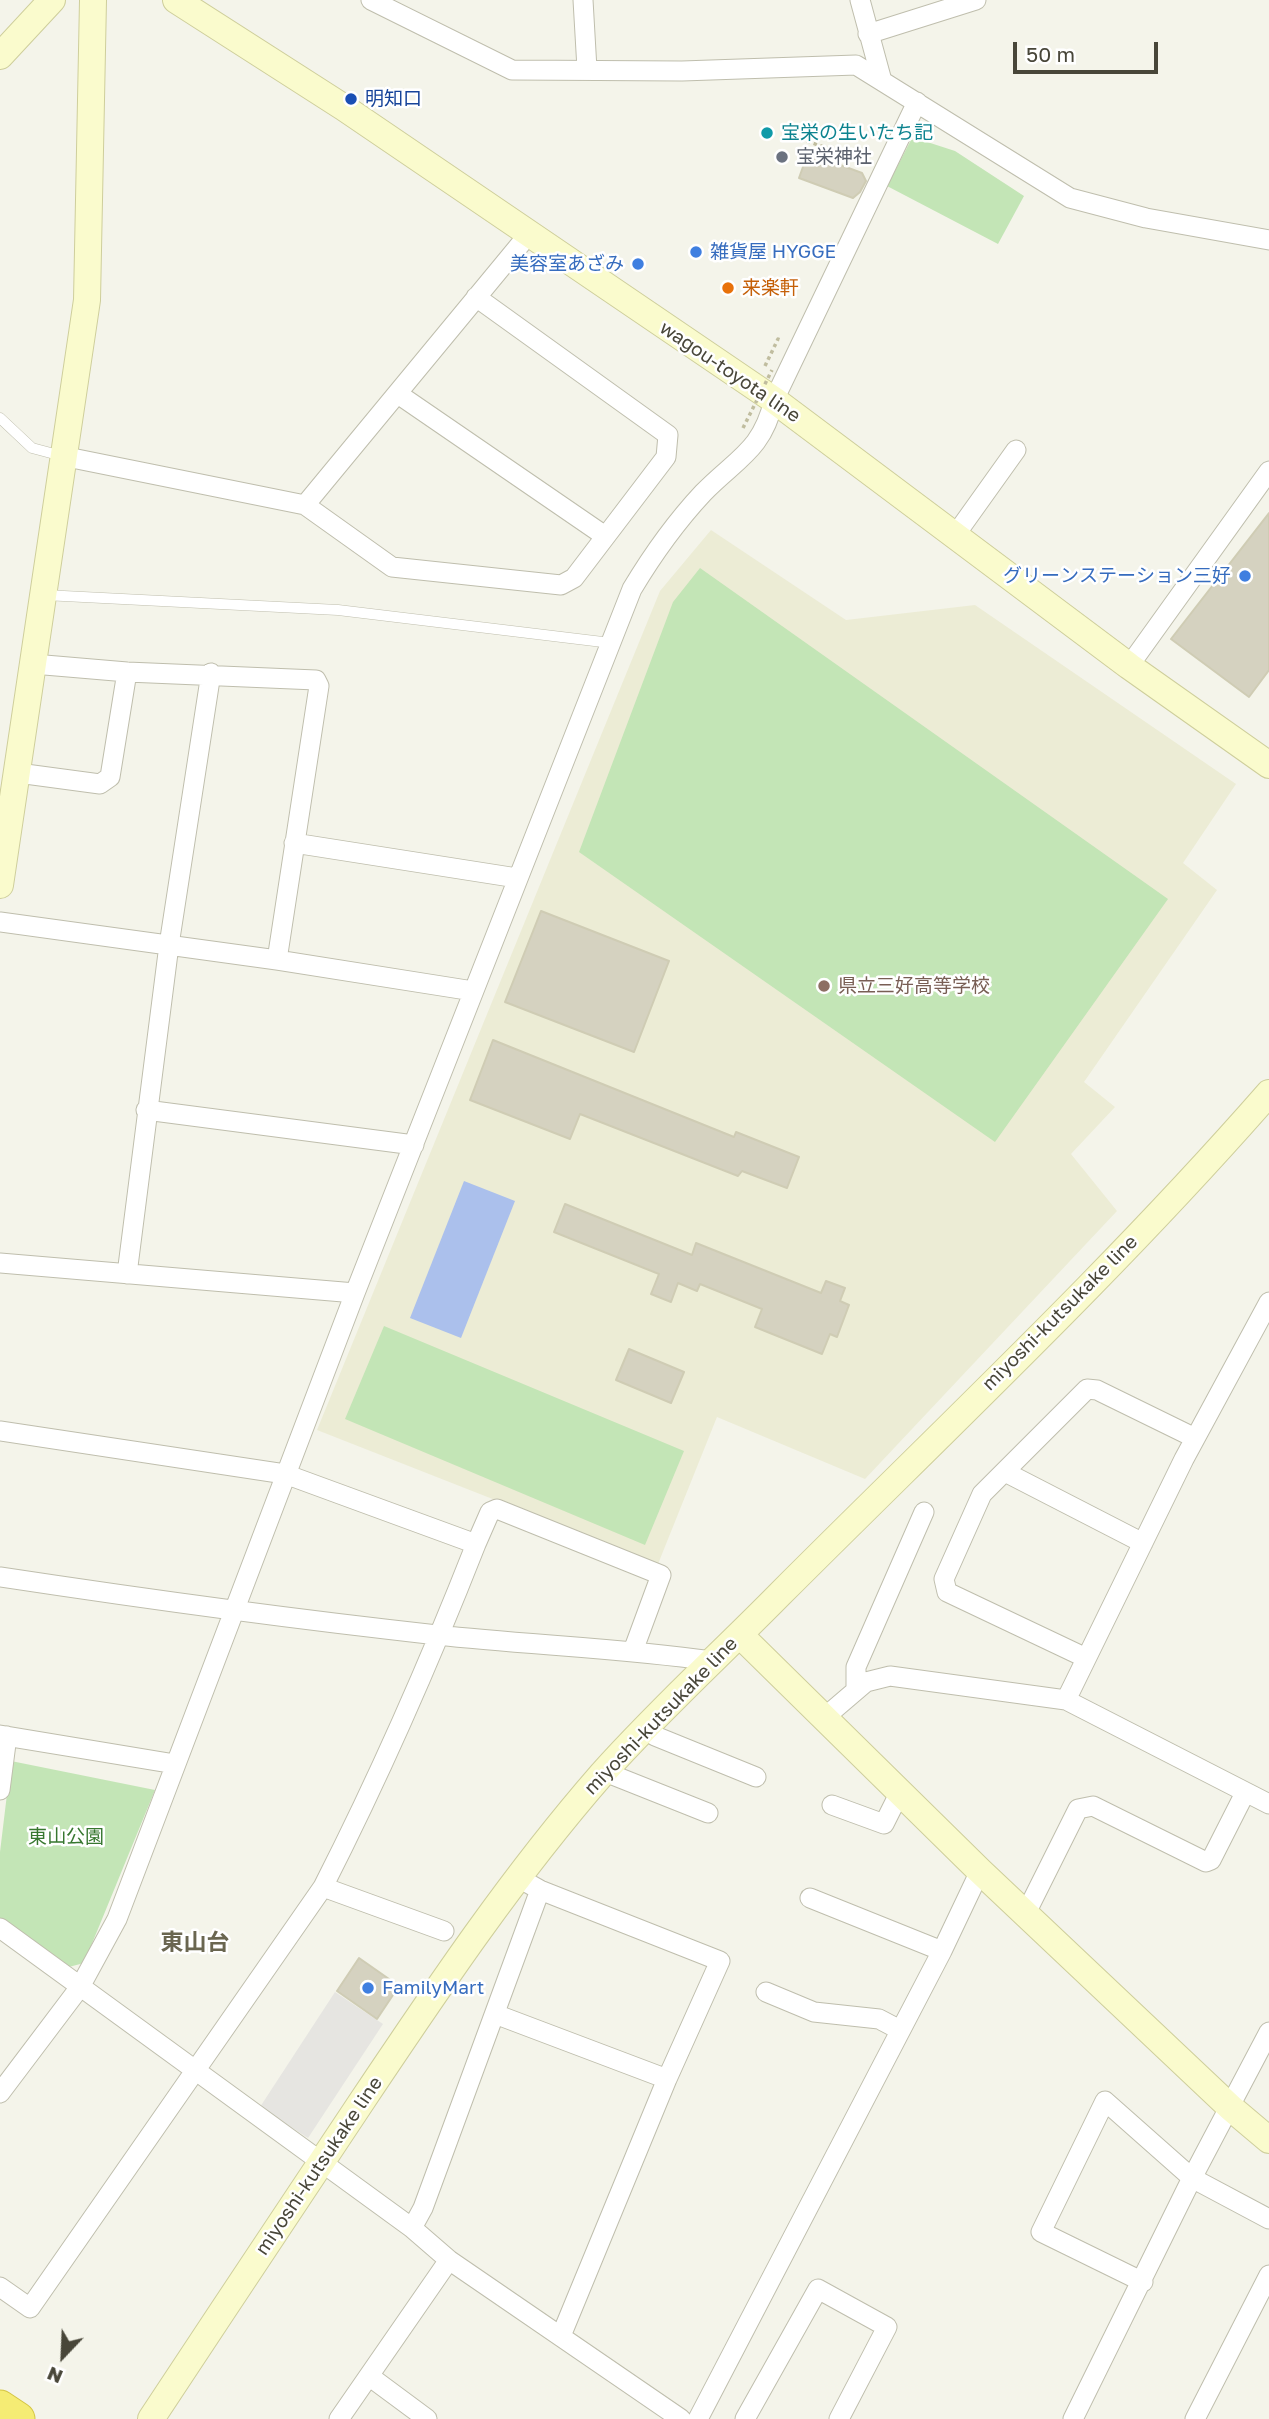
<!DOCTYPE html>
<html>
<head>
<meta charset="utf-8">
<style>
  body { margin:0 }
  #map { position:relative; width:1269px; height:2419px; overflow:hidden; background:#f4f4ea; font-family:"Golos Text",sans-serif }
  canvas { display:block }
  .north { position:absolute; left:28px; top:2321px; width:70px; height:70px; -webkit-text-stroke:5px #fff; paint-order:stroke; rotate:203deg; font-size:19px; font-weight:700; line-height:28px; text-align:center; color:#484639 }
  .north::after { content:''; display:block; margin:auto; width:24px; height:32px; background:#484639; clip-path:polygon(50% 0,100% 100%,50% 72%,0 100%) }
  .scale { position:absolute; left:1013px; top:42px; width:145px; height:32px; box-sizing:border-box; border:4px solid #484639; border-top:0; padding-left:9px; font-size:21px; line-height:24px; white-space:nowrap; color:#484639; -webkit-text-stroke:5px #fff; paint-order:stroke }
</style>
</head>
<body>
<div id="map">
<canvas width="1269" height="2419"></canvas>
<div class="north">N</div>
<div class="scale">50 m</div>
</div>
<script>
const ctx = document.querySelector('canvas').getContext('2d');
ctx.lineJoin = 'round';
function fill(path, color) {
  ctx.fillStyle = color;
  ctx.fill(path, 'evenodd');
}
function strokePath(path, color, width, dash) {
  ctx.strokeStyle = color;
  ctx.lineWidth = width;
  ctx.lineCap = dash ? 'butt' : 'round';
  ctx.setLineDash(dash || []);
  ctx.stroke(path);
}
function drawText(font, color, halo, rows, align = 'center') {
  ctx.font = font + ' "Golos Text","Noto Sans JP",sans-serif';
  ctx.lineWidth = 5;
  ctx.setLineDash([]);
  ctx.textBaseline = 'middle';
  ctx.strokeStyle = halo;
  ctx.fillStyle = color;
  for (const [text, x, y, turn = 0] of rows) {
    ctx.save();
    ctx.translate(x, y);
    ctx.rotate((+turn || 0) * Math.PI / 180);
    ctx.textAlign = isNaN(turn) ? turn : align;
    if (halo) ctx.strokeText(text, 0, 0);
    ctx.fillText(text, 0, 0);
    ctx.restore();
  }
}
fill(new Path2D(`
  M711,530l135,90 129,-15 261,179 -53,79 34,27 -133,192 31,25 -44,47 46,57 -252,268 -148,-62 -59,147 -341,-134 343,-839z`), '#ececd5');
fill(new Path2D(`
  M918,139l37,12 69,45 -26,48 -111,-58 24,-46z
  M700,568l468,331 -173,243 -416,-290 94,-250z
  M384,1326l300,125 -39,94 -300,-126z
  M11,1761l144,29 -71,173 -19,5 -65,-46v-70z`), '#c3e5b6');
fill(new Path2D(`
  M335,1992l48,32 -75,114 -48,-31z`), '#e6e5e1');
fill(new Path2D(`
  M464,1181l51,20 -54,137 -51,-20z`), '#abc0ec');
const building = new Path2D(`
  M808,153l54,20 4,8 -6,11 -7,6 -54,-20z
  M1269,513v157l-20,27 -78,-58z
  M541,911l128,50 -35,91 -129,-50z
  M493,1040l241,97 2,-5 63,25 -12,31 -45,-17 -4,5 -158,-62 -10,25 -100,-39z
  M565,1204l127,51 4,-12 125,50 5,-12 19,7 -5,13 9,4 -12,32 -7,-3 -8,20 -67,-27 7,-18 -62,-25 -3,7 -19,-8 -7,19 -20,-8 8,-20 -105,-42z
  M629,1349l55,23 -13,31 -55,-23z
  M359,1958l40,28 -22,33 -40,-28z`);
fill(building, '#d5d2c0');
strokePath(building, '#cfccb4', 2);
const lane = new Path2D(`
  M0,418l32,30 30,8
  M44,595l294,15 273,33`);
const street = new Path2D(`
  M371,0l141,70 170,1 174,-6 214,133 76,20 123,22
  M583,0l4,69
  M860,0l22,81
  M868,34l108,-34
  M398,394l207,142
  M62,456l243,49 223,-270
  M305,505l87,62 169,18 13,-7 92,-121 2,-22 -192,-138
  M956,534l60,-84
  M33,664l94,8 189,8 3,6 -42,274
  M1129,666l140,-195
  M18,773l82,11 10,-7 17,-105
  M294,843l223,35
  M0,922l277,38 196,31
  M146,1110l268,35
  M0,1263l355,30
  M127,1274l42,-329 42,-272
  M0,1431l285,43 191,70c-46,117 -96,231 -153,343l-293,421 -30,-21
  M1005,1472l138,71
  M476,1544l14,-32 7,-3 164,66 -28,76
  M0,1577c145,22 291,42 437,58 91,10 184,13 275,26
  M1084,1657l-137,-65 -3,-13 38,-85 105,-105 10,1 98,48
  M856,1689v-22l68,-155
  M1066,1700l118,-241 85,-157
  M825,1717l41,-35 24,-6 176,24 203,104
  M648,1727l7,9 101,41
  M0,1735l175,29
  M606,1770l9,6 93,37
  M0,1790l7,-54
  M832,1805l52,19 16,-32
  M517,1877l23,13 180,71 -53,118 -106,257
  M323,1887l121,44
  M810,1898l132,53
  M1026,1913l52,-104 15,-3 113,56 5,-2 34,-67
  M0,1928l412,300 37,32 232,159
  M766,1992l48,20 65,7 21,11
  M495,2014l172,65
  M0,2093l80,-106 37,-68 238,-626 277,-704c21,-35 43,-66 71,-96 34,-35 59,-42 71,-93l143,-298
  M412,2228l11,-20 117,-318
  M1143,2282l-102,-50 64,-131 87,77 77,41
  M369,2376l58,43
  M339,2419l110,-159
  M698,2419l244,-468 38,-80
  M745,2419l73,-130 69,38 -48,92
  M1073,2419l119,-241 77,-146
  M1195,2419l74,-144`);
const secondary = new Path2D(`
  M176,0l167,107 431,293 355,266 140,99
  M0,56l52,-56
  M0,885l87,-585 6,-300
  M740,1635l240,236 251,237 38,32
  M151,2419c71,-107 141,-214 213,-321 75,-112 149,-222 238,-324 56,-63 119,-120 178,-180 165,-165 336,-326 489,-501`);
const highway = new Path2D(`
  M0,2407l18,12`);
strokePath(lane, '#bfbead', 11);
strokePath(street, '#bfbead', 21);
strokePath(secondary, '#cece9b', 28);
strokePath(highway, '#d4c544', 35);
strokePath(new Path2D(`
  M807,141l59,21
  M765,366l13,-27 4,2`), '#c0bd9f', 3.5, [3.5, 3.5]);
strokePath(lane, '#fff', 10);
strokePath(street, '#fff', 19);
strokePath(secondary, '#fafbcd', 26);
strokePath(highway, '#f5ec74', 33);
strokePath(new Path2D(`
  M743,428l29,-58`), '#c0bd9f', 3.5, [3.5, 3.5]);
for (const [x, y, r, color] of [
  [351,99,7,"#1a4fb4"],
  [767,133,7,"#0f9aa8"],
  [782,157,7,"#6b7280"],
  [696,252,7,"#3f7fe0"],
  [638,264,7,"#3f7fe0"],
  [728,288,7,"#e8710a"],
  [1245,576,7,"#3f7fe0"],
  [824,986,7,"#8d6e63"],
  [368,1988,7,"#3f7fe0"]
]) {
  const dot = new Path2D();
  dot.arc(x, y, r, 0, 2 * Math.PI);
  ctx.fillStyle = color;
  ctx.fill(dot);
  strokePath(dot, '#fff', 2.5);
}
drawText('19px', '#164399', '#fff', [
  ["明知口",365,99]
], 'left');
drawText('19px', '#0d838f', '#fff', [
  ["宝栄の生いたち記",781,133]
], 'left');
drawText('19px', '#5b616d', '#fff', [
  ["宝栄神社",796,157]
], 'left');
drawText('19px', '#366cbe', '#fff', [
  ["雑貨屋 HYGGE",710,252],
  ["美容室あざみ",624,264,"right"],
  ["グリーンステーション三好",1231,576,"right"],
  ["FamilyMart",382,1988]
], 'left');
drawText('19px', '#c56008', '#fff', [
  ["来楽軒",742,288]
], 'left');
drawText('19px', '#484639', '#fff', [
  ["wagou-toyota line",730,372,34],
  ["miyoshi-kutsukake line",1060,1313,-45],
  ["miyoshi-kutsukake line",661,1716,-46],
  ["miyoshi-kutsukake line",319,2166,-56]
]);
drawText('19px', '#785e54', '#fff', [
  ["県立三好高等学校",838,986]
], 'left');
drawText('19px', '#37772f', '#fff', [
  ["東山公園",66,1837]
]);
drawText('bold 23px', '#6a6650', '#fff', [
  ["東山台",195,1943]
]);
</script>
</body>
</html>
